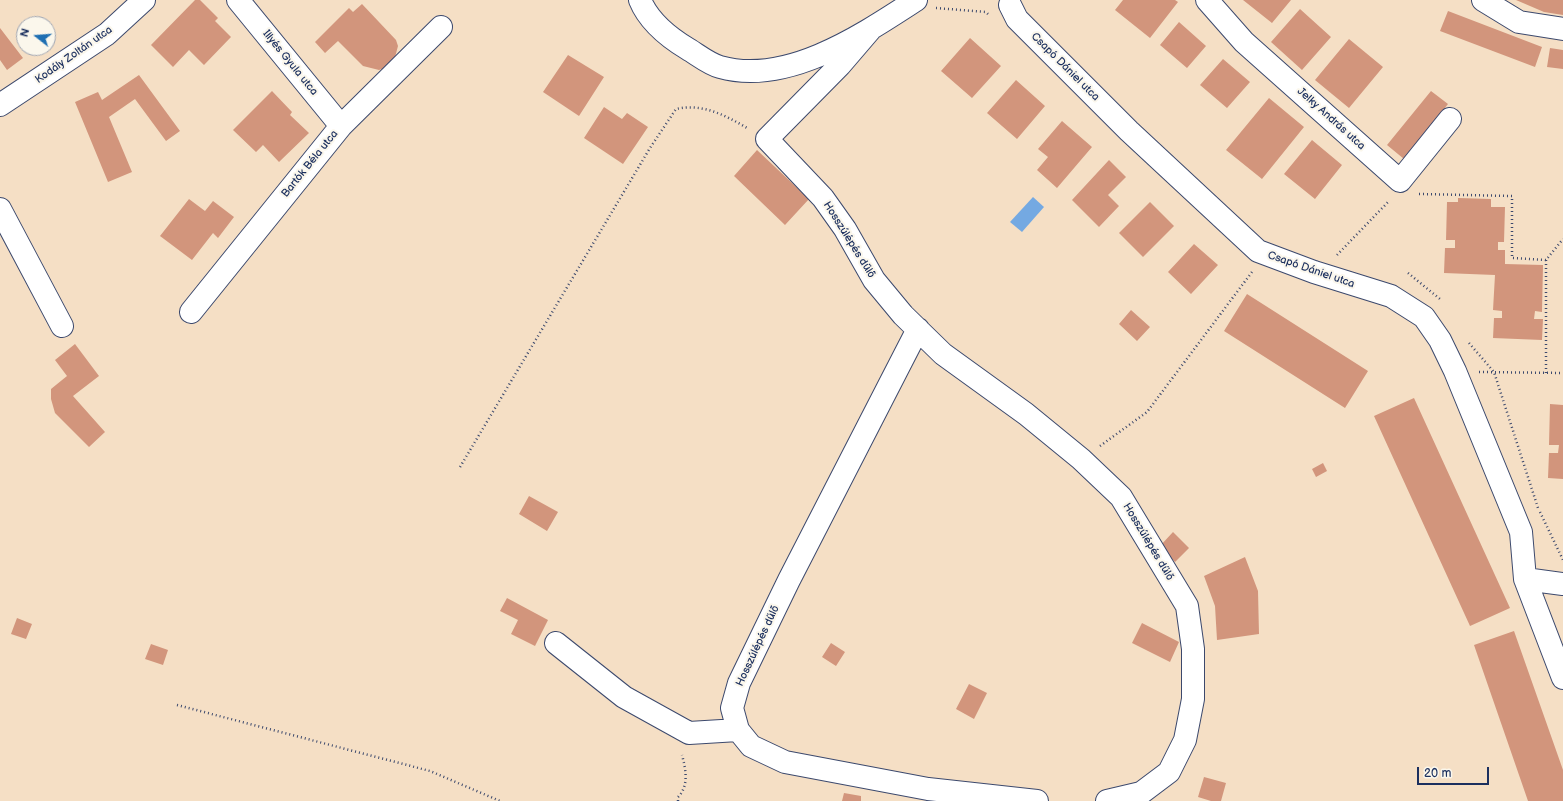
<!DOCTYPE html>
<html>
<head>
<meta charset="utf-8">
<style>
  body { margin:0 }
  #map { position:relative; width:1563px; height:801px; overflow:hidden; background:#f5dfc5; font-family:"Balsamiq Sans",sans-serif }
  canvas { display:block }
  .north { position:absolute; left:16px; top:16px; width:40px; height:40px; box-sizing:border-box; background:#fbf7ec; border:1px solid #a1a7b3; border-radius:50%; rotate:287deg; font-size:11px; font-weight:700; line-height:16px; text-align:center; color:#1b2f5e }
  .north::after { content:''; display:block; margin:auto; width:14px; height:18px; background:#1f6fb2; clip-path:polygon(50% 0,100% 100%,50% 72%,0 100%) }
  .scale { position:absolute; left:1417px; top:767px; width:72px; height:18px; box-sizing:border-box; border:2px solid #1b2f5e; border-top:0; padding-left:5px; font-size:12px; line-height:14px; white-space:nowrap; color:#1b2f5e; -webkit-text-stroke:3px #fbf7ec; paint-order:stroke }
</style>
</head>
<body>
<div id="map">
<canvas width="1563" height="801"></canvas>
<div class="north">N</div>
<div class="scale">20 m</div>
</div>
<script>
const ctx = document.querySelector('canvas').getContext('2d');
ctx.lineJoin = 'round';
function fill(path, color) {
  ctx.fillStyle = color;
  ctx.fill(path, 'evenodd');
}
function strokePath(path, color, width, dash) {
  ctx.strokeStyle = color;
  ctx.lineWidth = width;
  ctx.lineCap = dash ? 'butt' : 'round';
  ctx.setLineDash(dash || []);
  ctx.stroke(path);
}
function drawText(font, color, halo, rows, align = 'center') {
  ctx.font = font + ' "Balsamiq Sans",sans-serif';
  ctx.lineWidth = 4;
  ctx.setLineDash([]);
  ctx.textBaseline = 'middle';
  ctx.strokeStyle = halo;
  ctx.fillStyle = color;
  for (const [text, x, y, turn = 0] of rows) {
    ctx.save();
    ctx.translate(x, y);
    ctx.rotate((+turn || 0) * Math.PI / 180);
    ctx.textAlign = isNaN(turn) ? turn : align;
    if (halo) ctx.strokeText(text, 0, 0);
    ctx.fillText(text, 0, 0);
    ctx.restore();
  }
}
fill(new Path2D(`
  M1033,197l11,10 -22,25 -12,-10z`), '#74a9e2');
fill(new Path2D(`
  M195,0h5l18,18 -3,3 16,16 -27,28 -15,-15 -16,17 -22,-22z
  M1123,0h52l3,2 -28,36 -35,-28z
  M1243,0h48l-19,23z
  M1516,0h47v15l-19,-3z
  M362,4l34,36 2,6 -4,15 -6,6 -9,3 -16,-4 -25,-25 -13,12 -10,-11 34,-34 4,4z
  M1300,9l31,28 -29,33 -31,-28z
  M1448,11l94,36 -7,20 -95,-36z
  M1179,22l27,24 -19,22 -27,-23z
  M0,28l23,30 -16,12 -7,-10z
  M970,38l31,28 -29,32 -31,-27z
  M1349,39l34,28 -34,41 -34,-28z
  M1550,48l13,2v19l-16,-2z
  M568,55l36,22 -25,39 -36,-24z
  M1223,59l27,23 -23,26 -27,-23z
  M139,75l41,56 -14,10 -31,-42 -26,18 23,55 -24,10 -33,-80 23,-10 4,8z
  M1016,80l29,26 -28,33 -30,-26z
  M272,91l20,21 -2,3 19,18 -30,29 -16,-17 -7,7 -23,-22z
  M1431,91l17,13 -44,55 -17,-14z
  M1269,98l35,29 -42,52 -36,-29z
  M604,107l18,12 5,-6 21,14 -25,37 -39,-26z
  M1062,121l30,26 -35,41 -20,-18 11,-13 -10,-8z
  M1312,140l30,25 -27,34 -31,-25z
  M757,150l52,49 -24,26 -51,-49z
  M1109,160l17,17 -18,18 11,11 -20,21 -27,-27z
  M1458,198l33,1v8h14l-1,35h-6v8h7v14l38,1 -1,47 -7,-1 -1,8h9l-1,21 -49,-2 1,-20h8v-7l-9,-1 2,-35 -51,-2 1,-25h10v-8h-9l1,-38h11z
  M189,199l16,12 8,-10 21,16 -16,21 -5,-5 -21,27 -32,-24z
  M1150,202l24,24 -31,31 -24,-24z
  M1194,244l24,21 -27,29 -23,-22z
  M1247,294l121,77 -23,37 -121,-77z
  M1131,310l19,17 -13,14 -18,-17z
  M75,344l24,32 -26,20 32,36 -16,15 -34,-34 -4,-14v-10l16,-13 -12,-16z
  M1414,398l96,210 -40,18 -96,-210z
  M1550,404l13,1v74l-15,-1 1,-25h9l1,-8h-10z
  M1323,463l4,8 -11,6 -4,-8z
  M529,496l29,16 -11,19 -28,-17z
  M1173,532l16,16 -14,14 -15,-16z
  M1245,557l13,34 1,43 -42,6 -2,-34 -11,-30z
  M507,598l41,22 -13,26 -24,-12 7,-14 -18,-9z
  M17,618l15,6 -6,15 -15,-5z
  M1142,623l37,19 -9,20 -38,-19z
  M1514,631l49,139v31h-35l-54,-156z
  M831,643l14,9 -9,14 -14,-9z
  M151,644l17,6 -5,15 -18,-6z
  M969,684l18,9 -13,26 -18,-10z
  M1204,777l22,6 -5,18h-10l-13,-4z
  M844,793l17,3v5h-19z`), '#d2957c');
const minor = new Path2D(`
  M238,0l103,126
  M640,0c9,22 28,37 48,49 10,6 21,15 32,18 67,19 142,-32 196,-67
  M1207,0l37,42 156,139 50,-62
  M1483,0l36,22 44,7
  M1010,5l7,14 112,112 129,120 56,21 77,24 33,21 16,23 15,31 66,161 4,47 38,99
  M870,30l-30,35 -73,74 56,59 22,31 29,51 29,35 40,39 83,60 55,45 40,38 66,109 6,43v50l-8,41 -16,32 -28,21 -34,8
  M0,105l107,-71 37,-34
  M0,209l62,117
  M191,312l150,-186 100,-99
  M918,329l-129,251 -50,103 -7,25 6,22 13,16 34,16 143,27 109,12
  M1525,579l38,5
  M556,643l68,54 65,36 49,-3`);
strokePath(minor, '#3c496d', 24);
strokePath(new Path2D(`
  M936,8l50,4 2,2
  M1419,194l93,2v62l34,2 17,-21
  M1337,255l52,-54
  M1546,260v113
  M1408,273l32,26
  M1469,343l25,29 44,136
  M1479,372l84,1
  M1100,446l47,-34 105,-140
  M460,467l190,-319 26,-39c26,-6 49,6 71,19
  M1540,512l23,48
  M177,705l253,66 70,30
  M678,801v-4c11,-11 8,-27 4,-42`), '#3c496d', 2.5, [1, 3]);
strokePath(minor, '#fff', 22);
drawText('11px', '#1b2f5e', '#fbf7ec', [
  ["Kodály Zoltán utca",74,55,-35],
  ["Illyés Gyula utca",290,63,51],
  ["Csapó Dániel utca",1065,67,45],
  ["Jelky András utca",1331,119,42],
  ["Bartók Béla utca",310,164,-51],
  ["Hosszúlépés dűlő",849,240,58],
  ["Csapó Dániel utca",1311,270,19],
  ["Hosszúlépés dűlő",1148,542,59],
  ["Hosszúlépés dűlő",758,646,-65]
]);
</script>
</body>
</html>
